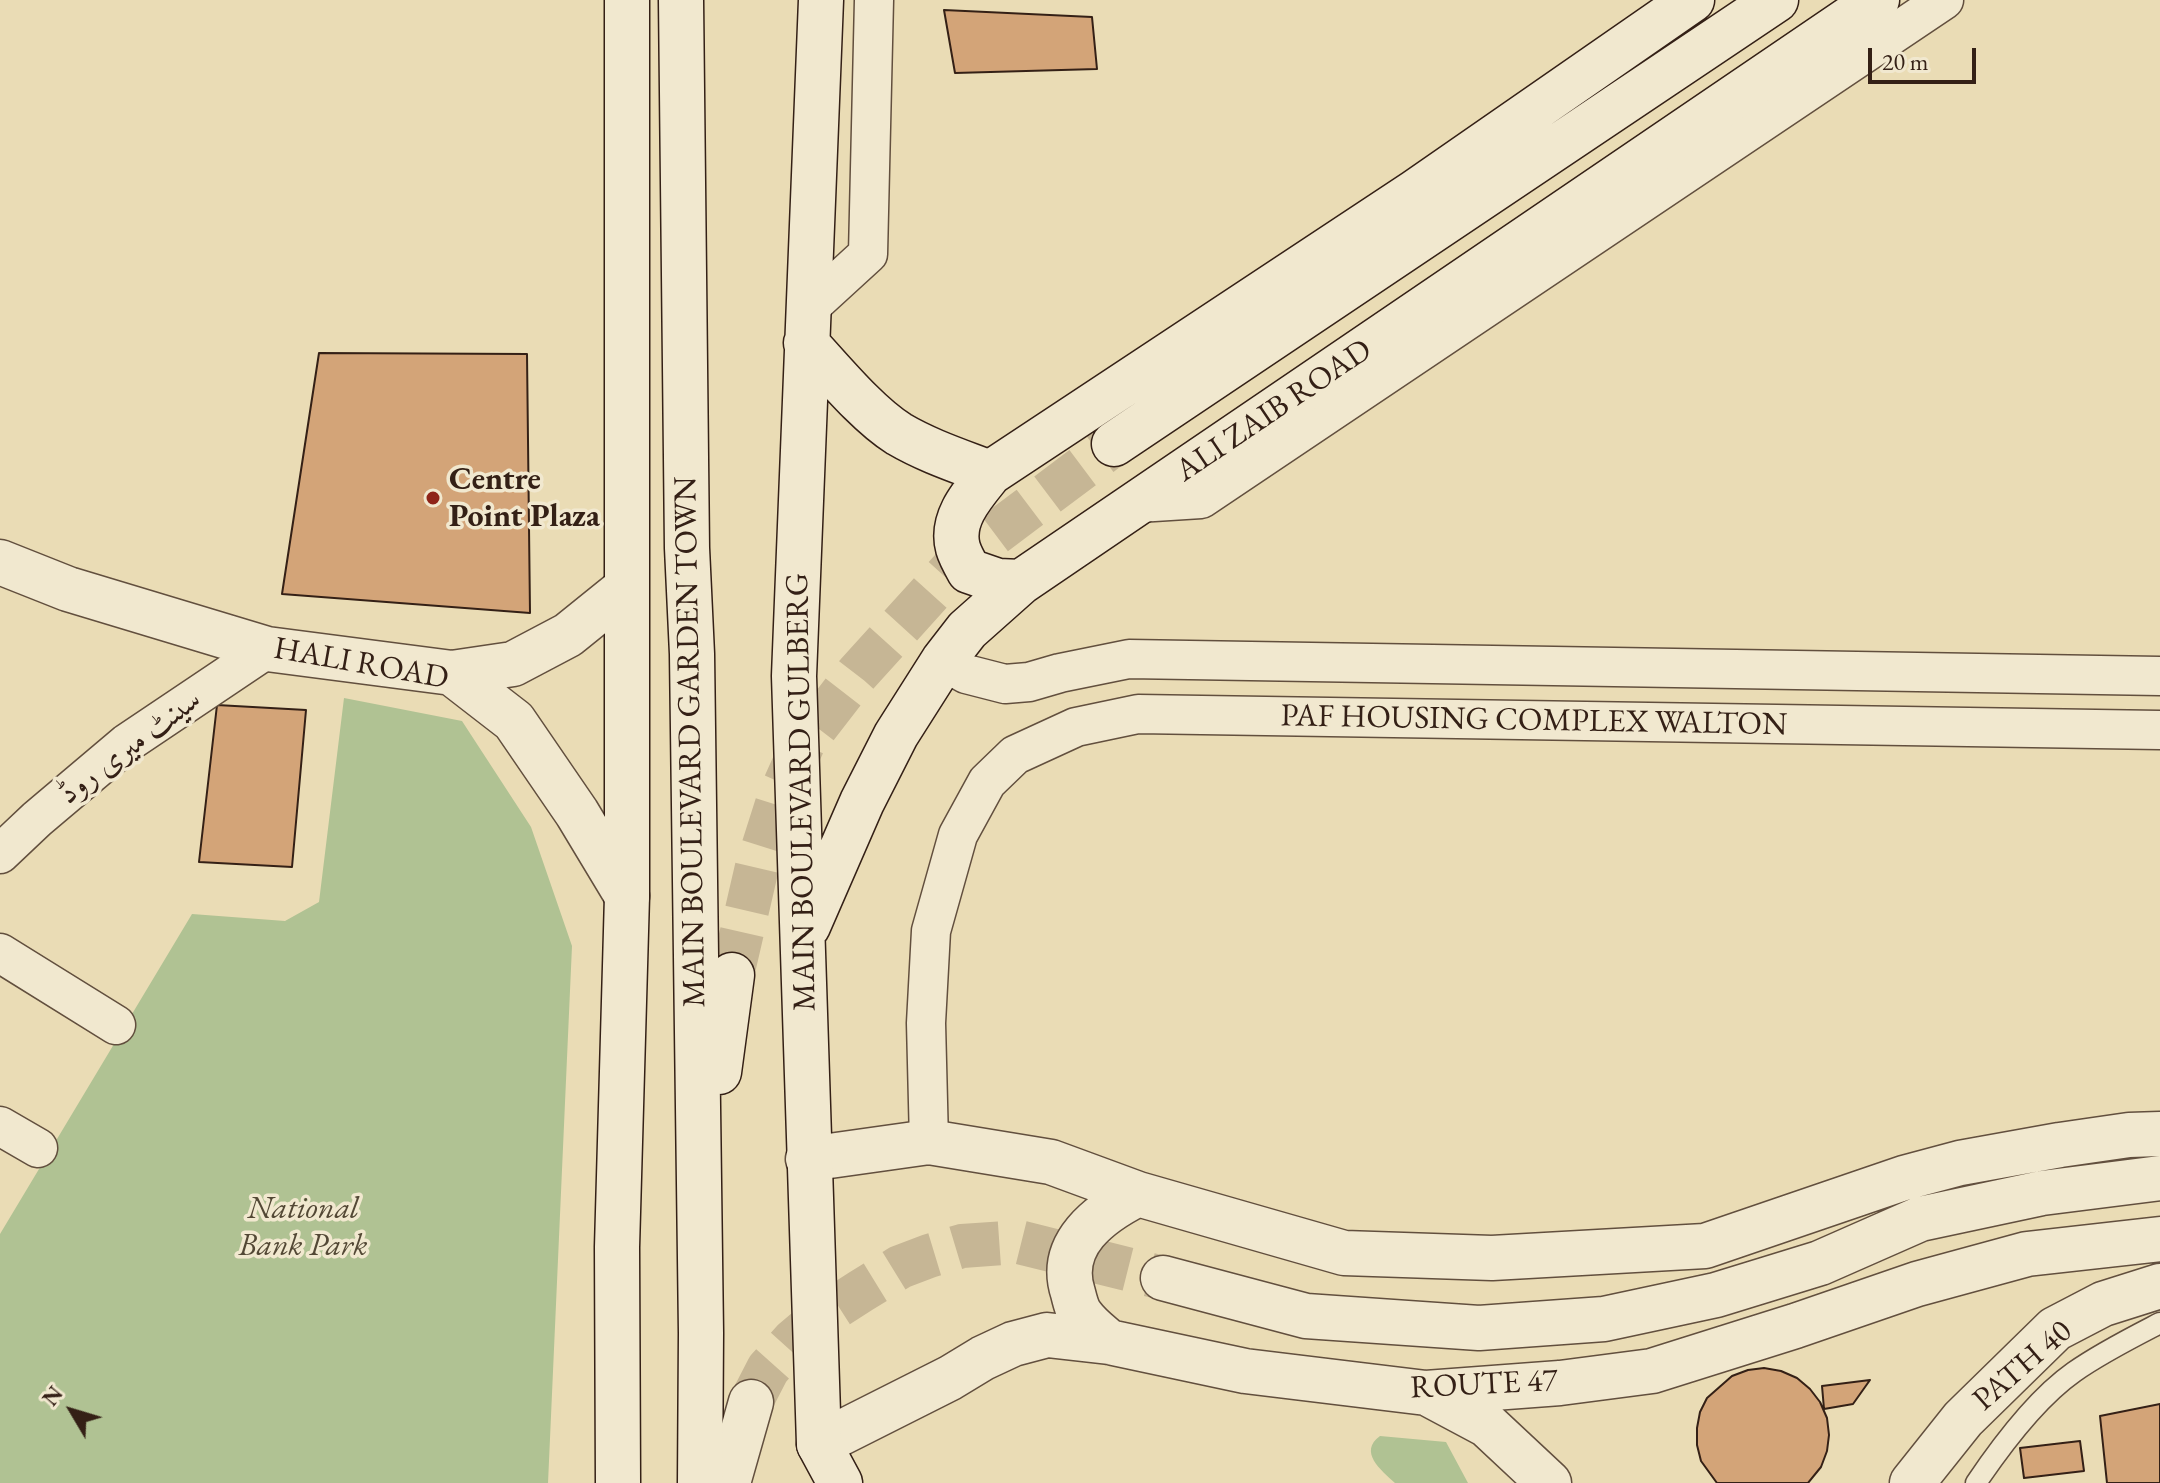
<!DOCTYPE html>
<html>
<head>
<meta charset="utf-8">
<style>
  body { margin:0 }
  #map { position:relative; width:2160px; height:1483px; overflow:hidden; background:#eadcb5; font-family:"EB Garamond",serif }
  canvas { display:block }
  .north { position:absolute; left:32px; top:1371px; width:80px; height:80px; -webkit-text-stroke:6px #f1e8cf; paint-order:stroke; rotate:308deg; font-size:22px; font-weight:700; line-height:32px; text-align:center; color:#342016 }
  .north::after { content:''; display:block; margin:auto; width:28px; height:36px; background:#342016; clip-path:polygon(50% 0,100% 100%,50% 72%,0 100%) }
  .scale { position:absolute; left:1868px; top:48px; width:108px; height:36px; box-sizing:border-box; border:4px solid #342016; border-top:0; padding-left:10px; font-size:24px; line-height:28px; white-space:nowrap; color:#342016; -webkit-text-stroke:6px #f1e8cf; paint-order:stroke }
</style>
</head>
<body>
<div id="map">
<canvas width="2160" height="1483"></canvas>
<div class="north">N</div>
<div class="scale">20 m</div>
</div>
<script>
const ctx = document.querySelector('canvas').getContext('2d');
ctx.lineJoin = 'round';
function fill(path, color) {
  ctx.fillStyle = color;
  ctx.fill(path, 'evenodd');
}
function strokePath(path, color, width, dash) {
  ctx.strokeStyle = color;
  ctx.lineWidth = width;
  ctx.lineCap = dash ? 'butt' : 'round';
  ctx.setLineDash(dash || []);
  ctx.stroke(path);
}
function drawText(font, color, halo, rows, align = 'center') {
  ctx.font = font + ' "EB Garamond",Amiri,serif';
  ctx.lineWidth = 7;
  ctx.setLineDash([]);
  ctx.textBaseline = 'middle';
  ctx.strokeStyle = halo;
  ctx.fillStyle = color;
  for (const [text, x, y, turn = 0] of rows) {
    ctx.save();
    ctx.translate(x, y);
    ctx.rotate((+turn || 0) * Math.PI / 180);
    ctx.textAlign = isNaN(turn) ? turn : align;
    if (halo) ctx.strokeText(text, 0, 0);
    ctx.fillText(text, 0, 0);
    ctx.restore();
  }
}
fill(new Path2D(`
  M344,698l118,23 69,106 41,119 -24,537h-548v-249l192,-320 93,7 34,-19z
  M1380,1436l66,6 22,41h-73c-14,-13 -37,-31 -15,-47z`), '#b0c293');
const building = new Path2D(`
  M944,10l148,7 5,52 -142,4z
  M319,353l208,1 3,259 -248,-19z
  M217,705l89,5 -14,157 -93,-5z
  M1764,1368l17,3 16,7 13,11 10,13 7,16 2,17 -2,16 -6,16 -13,16h-91l-16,-22 -4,-16v-17l3,-16 7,-14 25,-22 16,-6z
  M1870,1380l-17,24 -29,5 -2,-23z
  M2160,1404v79h-53l-7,-67z
  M2080,1441l4,30 -60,7 -4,-30z`);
fill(building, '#d3a478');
strokePath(building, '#342016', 2);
strokePath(new Path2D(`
  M751,1402l17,-33 26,-29 31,-26 36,-23 39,-24 29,-11 33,-10 57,-4 144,36`), '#c6b695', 44, [44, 22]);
strokePath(new Path2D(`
  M732,975l25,-108 22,-69 24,-54 54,-70 104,-115 153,-115`), '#c6b695', 44, [44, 22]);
const service = new Path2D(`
  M1976,1483c25,-37 61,-85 98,-111 27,-19 57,-34 86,-49`);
const minor = new Path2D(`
  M809,308l59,-54 6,-254
  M1138,503l63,-4 743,-499
  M943,661l23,13 39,10 24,-2 31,-9 69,-14 1031,17
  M0,854l37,-35 90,-76 140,-94
  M0,953l116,72
  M0,1126l38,22
  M929,1142l-3,-119 5,-92 27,-96 29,-53 28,-27 61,-28 62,-13 1022,16`);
const tertiary = new Path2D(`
  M0,562l68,27 199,60 185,24 62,48 63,92 50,83
  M452,673l61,-9 55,-29 57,-46
  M808,1159l121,-17 122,20 87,32 206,59 148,5 213,-12 199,-68 56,-15 100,-18 69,-10 31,-1
  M1163,1278l143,38 173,12 125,-9 112,-24 104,-32 100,-44 122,-26 118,-15
  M1109,1342c-9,-8 -20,-16 -27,-26 -5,-6 -7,-15 -9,-23 -16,-49 27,-80 65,-99
  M1427,1393l60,32 62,58
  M819,1444l131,-66 33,-20 30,-14 34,-9 62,7 136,29 181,22 134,-10 92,-12 143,-45 122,-42 110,-30 133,-15
  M728,1483l23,-81
  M1912,1483l51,-64 92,-90 48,-25 57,-18`);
const secondary = new Path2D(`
  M681,0l6,548 5,106 9,679 -1,150
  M821,0l-27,676 25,768 21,39
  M806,343c26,28 61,71 93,91 29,17 60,27 91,39l425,-281 277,-192
  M1114,444l662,-444
  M990,473c-17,21 -40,46 -32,75 2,7 7,16 11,23l29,10 23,1
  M808,926l54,-124 34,-67 47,-74 24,-31 54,-48 856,-582
  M719,1072l13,-97
  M618,1483l-1,-236 10,-351v-896`);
strokePath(service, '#624f3e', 23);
strokePath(minor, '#624f3e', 41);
strokePath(tertiary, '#624f3e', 47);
strokePath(secondary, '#342016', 47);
strokePath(service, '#f1e8cf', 20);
strokePath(minor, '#f1e8cf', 38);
strokePath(tertiary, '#f1e8cf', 44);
strokePath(secondary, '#f1e8cf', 44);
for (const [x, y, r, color] of [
  [433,498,8,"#8f2418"]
]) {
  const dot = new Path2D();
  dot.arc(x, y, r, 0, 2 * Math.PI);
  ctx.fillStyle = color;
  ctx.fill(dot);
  strokePath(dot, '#f1e8cf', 3);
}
drawText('32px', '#342016', '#f1e8cf', [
  ["ALI ZAIB ROAD",1274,411,-34],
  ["HALI ROAD",361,664,10],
  ["PAF HOUSING COMPLEX WALTON",1534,721,1],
  ["MAIN BOULEVARD GARDEN TOWN",691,742,-91],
  ["سینٹ میری روڈ",130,747,-37],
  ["MAIN BOULEVARD GULBERG",802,792,-91],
  ["PATH 40",2023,1366,-41],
  ["ROUTE 47",1484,1385,-3]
]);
drawText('bold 32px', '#342016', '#f1e8cf', [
  ["Centre",449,480],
  ["Point Plaza",449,517]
], 'left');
drawText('italic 32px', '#534835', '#f1e8cf', [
  ["National",303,1209],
  ["Bank Park",303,1246]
]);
</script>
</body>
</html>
